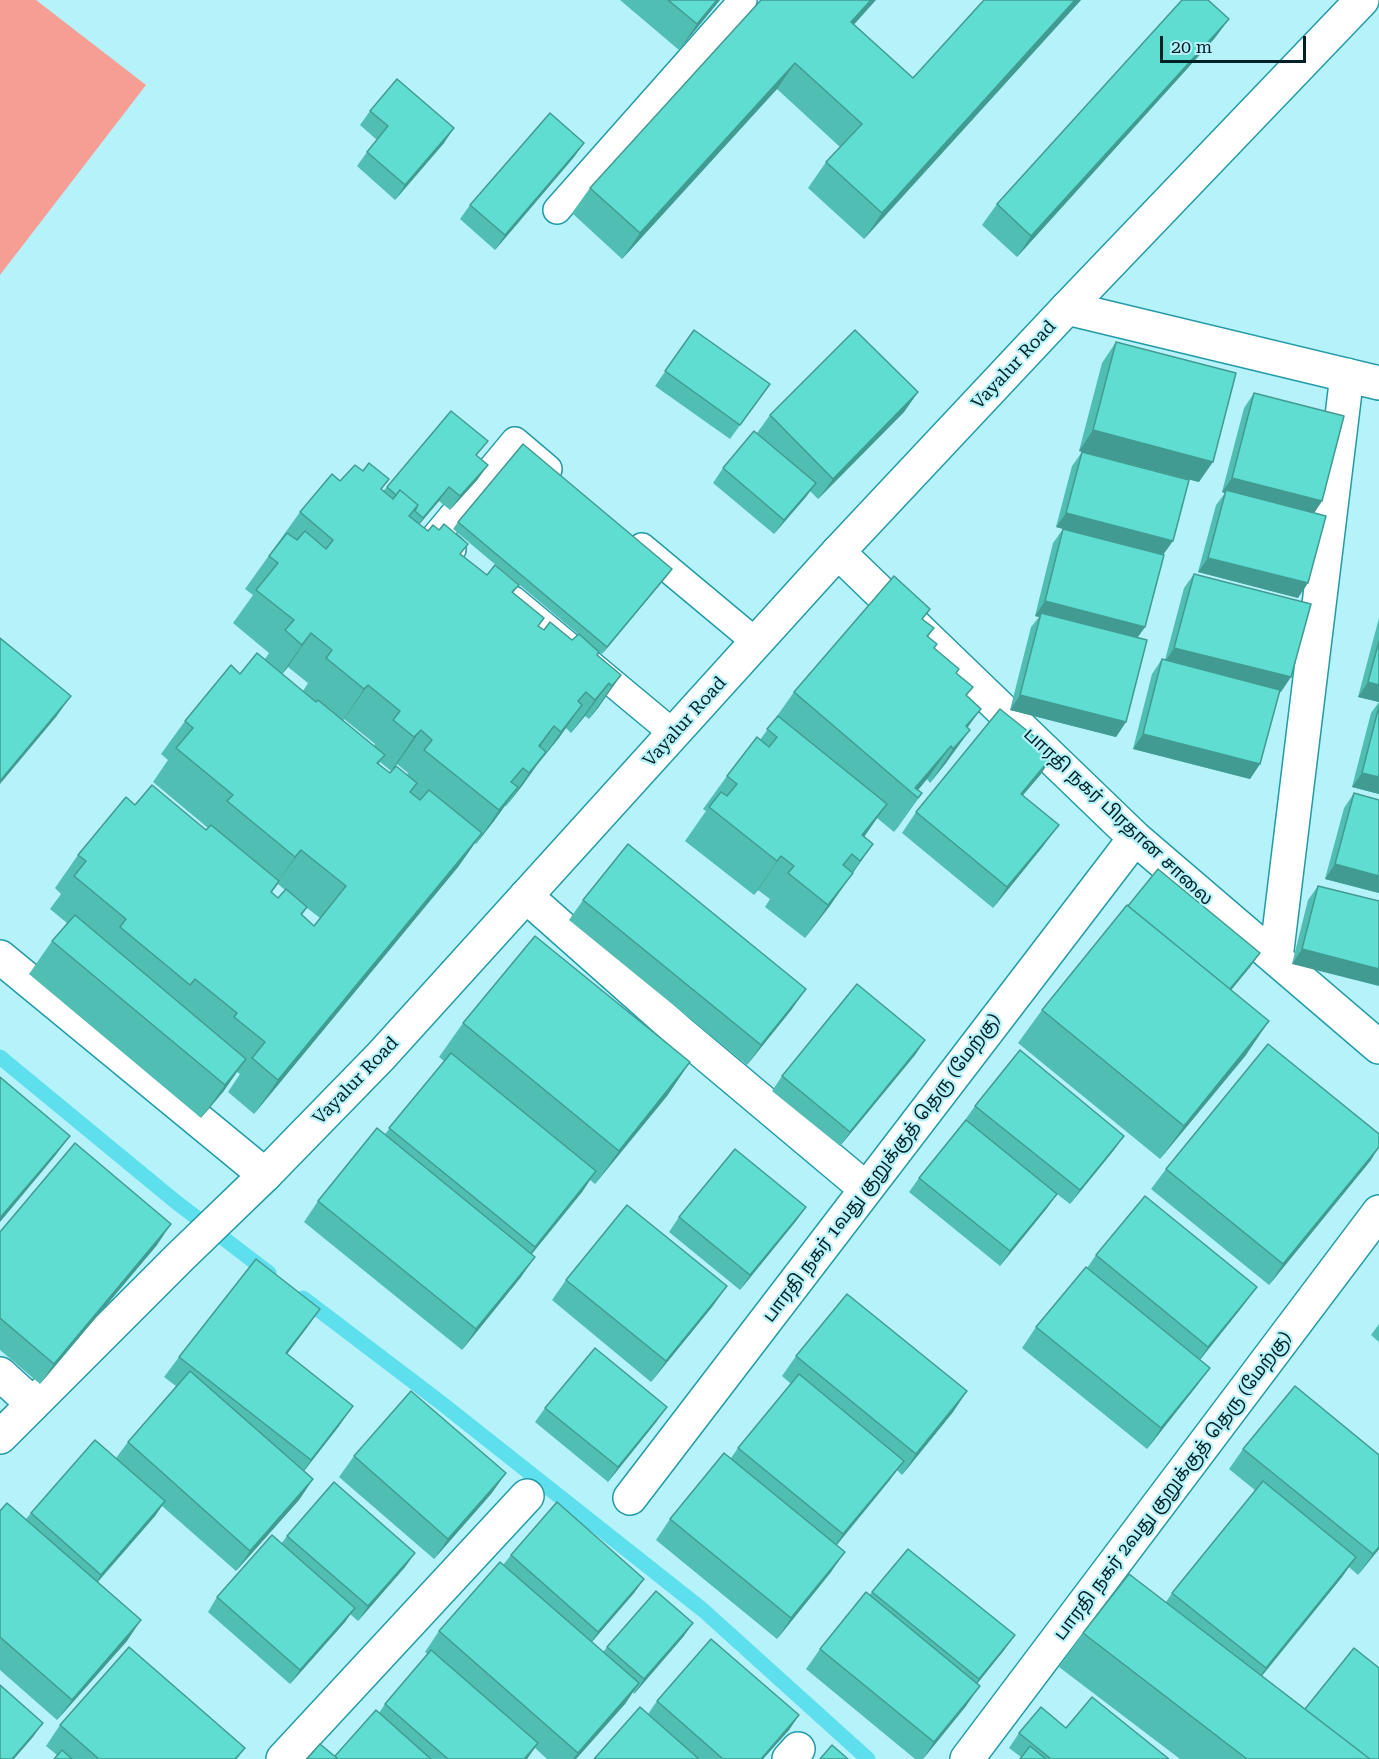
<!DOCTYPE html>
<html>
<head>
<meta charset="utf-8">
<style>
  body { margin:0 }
  #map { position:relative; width:1379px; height:1759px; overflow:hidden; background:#b6f2fa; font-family:"Roboto Serif",serif }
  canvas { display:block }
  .scale { position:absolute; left:1160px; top:36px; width:146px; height:27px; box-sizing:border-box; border:3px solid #002125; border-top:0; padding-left:8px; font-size:18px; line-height:21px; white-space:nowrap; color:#002125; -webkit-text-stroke:4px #b6f2fa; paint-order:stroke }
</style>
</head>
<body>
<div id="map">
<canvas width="1379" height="1759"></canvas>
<div class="scale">20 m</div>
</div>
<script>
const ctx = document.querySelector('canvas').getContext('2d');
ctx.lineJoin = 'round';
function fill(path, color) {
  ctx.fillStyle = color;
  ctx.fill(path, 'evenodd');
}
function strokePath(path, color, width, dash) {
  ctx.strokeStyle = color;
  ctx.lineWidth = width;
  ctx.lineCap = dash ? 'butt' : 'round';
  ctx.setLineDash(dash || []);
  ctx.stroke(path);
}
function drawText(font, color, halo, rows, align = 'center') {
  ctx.font = font + ' "Roboto Serif","Noto Sans Tamil",serif';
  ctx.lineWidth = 4.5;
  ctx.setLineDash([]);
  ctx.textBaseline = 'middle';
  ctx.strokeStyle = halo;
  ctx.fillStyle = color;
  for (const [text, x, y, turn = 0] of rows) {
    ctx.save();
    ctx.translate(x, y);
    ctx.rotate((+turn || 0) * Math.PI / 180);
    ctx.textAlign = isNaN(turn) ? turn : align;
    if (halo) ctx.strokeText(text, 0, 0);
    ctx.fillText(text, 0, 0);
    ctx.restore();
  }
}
fill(new Path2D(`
  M0,0h36l110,85 -146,190z`), '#f79e94');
strokePath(new Path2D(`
  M0,1057l176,145 93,71
  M303,1298l137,104 263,208 165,149`), '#5edfee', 15);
const service = new Path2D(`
  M557,210l186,-210
  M642,547l115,96
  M452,549l-16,-13 79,-95 33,28
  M513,600l161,134`);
const minor = new Path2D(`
  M1067,308l312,75
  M838,552l297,286 244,209
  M526,896l158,140 181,152
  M0,957l265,218
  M1276,958l71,-583
  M0,1374l33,30
  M630,1498l505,-660
  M283,1759l244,-263
  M789,1759l9,-10
  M967,1759l412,-547`);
const secondary = new Path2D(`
  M0,1437l180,-180 85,-82 116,-119 457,-504 229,-244 295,-308`);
strokePath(service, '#229ba8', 30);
strokePath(minor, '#229ba8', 36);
strokePath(secondary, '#229ba8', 36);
strokePath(service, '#fff', 27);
strokePath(minor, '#fff', 33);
strokePath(secondary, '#fff', 33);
fill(new Path2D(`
  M620,0h100l-41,50z
  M1081,0l-217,239 -56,-51 18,-26 14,-15 -63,-58 -155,170 -50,-46 18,-25 264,-164 59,54z
  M1229,19l-15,20 -197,218 -35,-32 15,-21z
  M370,111l74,32 -49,57 -38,-34 10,-14 10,-12 -17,-15z
  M584,143l-10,14 -79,93 -35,-31 10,-14z
  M694,330l76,54 -40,55 -75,-53z
  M1116,342l83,140 -120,-31 23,-88z
  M918,392l-14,20 -86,87 -8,-8 -36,43 -61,-51 10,-15 34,-35 13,-18z
  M1254,393l68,108 -8,12 -16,85 -100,-26 18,-67 9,-12 -3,-1 22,-84z
  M1082,452l81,103 -18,72 -8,11 -11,84 -10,15 -106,-27 21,-83 8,-10 -4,-1 18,-73 10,-14 -7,-2 16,-61z
  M477,456l1,23 -28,31 -11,-9 -20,23 42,30 26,21 32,10 -6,8 26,33 5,4 28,10 6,-6 -125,-105 5,-7 209,54 -65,78 -3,-2 -2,3 24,20 -23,33 -9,11 -4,-3 -14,17 -5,-5 -29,37 -15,21 -16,20h-1l-11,15 -18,23 -1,-1 -17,24 -204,247 -26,-22 12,-18 -3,-2 -14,20 -22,26 -172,-144 23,-33 15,-18 -17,-14 11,-15 -6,-6 23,-33 57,-50 71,25 2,-2 -55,-46 15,-22 -7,-6 24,-33 55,-47 25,-15 4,-6 -36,-30 20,-28 -8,-6 55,-77 40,-31 41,9 2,1 4,-4zM288,667l20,16 -5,8 -21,-17zM344,719l31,25 -1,2 -31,-26zM380,762l11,9 6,-7 11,9 -1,2 -17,-2 -11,-9zM278,884l7,6 -7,8 -6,-6zM307,908l13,10 -6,8 -12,-11z
  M1194,574l87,118 -2,-1 -19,73 -10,15 -117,-30 19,-75 10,-15 3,1 19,-72z
  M930,609l-8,10 12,9 -6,9 6,11 22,25 17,14 -7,9 1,32 -21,35 -16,20 -3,-4 -9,11 4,3 -28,39 -17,-14 -13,18 9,8 -44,63 -24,31 -40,-31 5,-8 -12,-9 -4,5 -69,-54 21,-30 -3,-2 24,-33 33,-36 34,-48z
  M1379,618v176l-27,-7 19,-74 8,-11 -21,-5z
  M1041,774l-19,22 22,49 -51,63 -91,-75 14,-21z
  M1354,793l25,7v93l-54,-14 19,-71z
  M1318,886l61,15 -87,63 16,-64z
  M583,900l209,109 -45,56 -178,-145z
  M1260,953l-10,14 -19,23 15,65 -86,104 -142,-116 24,-33z
  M463,1023l227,39 -23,34 -72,88 -5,-4 -8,12 -50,62 -11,23 -59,73 -158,-128 14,-21 67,-67 59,-73 -5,-4z
  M925,1040l-10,15 -75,91 -68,-55 10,-15z
  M975,1106l139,44 -44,54 -13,-10 -10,14 -47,58 -91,-74 10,-14 46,-58z
  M1371,1160l-102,125 -118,-96 15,-20z
  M806,1207l-10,14 -56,69 -71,-58 10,-15z
  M0,1232l157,13 -117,139 -40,-34z
  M1096,1255l161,32 -15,20 -42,53 10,8 -15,20 -48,61 -125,-101 14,-21 51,-59z
  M566,1280l161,6 -15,21 -61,75 -99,-82z
  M320,1309l-33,45 52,72 -35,45 9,8 -14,21 -63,71 -74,-65 -7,10 -57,66 29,59 -70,79 -57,-50v-159l26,8 5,-6 85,-55 12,-16 48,-56 -12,-9 15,-20z
  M1379,1324v18l-8,-7z
  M796,1356l171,35 -14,21 -51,63 -5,-5 -8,11 -52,64 -6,27 -54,67 -121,-99 14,-21 61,-61 7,-10 53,-64 -9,-8z
  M545,1408l112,13 -49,61 -73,-60z
  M1243,1449l136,100 -21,26 -9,-8 -7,10 -80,99 43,33 74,50h-199l-121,-92 24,-34 83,-31 6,-9 84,-102 -27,-22z
  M354,1456l152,17 -15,21 -57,65 -95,-82z
  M287,1536l128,17 -10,14 -47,54 -8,-7 -5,8 -55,62 -82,-72 9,-15 64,-53z
  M511,1555l133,24 -10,14 -42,49 11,10 4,-5 86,-24 -10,14 -49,57 -1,-2 -8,12 -49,55h-29l-12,-11 -8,11h-220l28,-2 44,-44 6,-9 43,-50 -3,-2 14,-21 64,-66z
  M872,1592l133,57 -28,34 -11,23 -43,53h-8l-109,-90 14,-20z
  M657,1701l142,14 -10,15 -26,29h-169l54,-45z
  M60,1725l185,23 -8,11h-183l3,-4 -11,-9z
  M1066,1728l103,31h-149l1,-2 -12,-9 10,-15z`), '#51beb3');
fill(new Path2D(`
  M717,0h3l-41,50 18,-26z
  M871,0h5l-43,48 18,-26z
  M1075,0h6l-217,239 18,-26z
  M1229,19l-15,20 -197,218 14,-21z
  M795,63l-18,26 -155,170 18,-26z
  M454,128l-10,15 -49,57 10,-15z
  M584,143l-10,14 -79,93 10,-15z
  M918,392l-14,20 -86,87 15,-20z
  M1093,430l120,32 -14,20 -120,-31z
  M488,465l-10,14 -28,31 10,-14z
  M1232,478l90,23 -10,15 -86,-26 -1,3 -3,-1z
  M816,483l-10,14 -32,37 10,-14z
  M449,487l-10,14 -26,31 10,-14z
  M1066,513l107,28 -10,14 -107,-28z
  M1208,558l100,25 -10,15 -100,-26z
  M672,569l-5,7 -65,78 5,-7z
  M1045,601l100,26 -10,14 -94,-28 -2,4 -4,-1z
  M311,633l-23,34 -9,11 23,-33z
  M1174,648l117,29 -10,15 -116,-30z
  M621,675l-23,33 -9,11 23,-33z
  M1368,682l11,3v17l-21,-5z
  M609,683l-24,33 -14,17 24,-33z
  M368,685l-24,34 -3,4 23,-34z
  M1020,695l106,27 -10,15 -106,-27z
  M71,696l-15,21 -56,67v-3z
  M582,705l-23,33 -22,27 24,-33z
  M981,709l-24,33 9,-16z
  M554,726l-23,34 8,-14z
  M421,730l-24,34 -6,7 23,-34z
  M970,730l-24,33 -16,20 23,-34z
  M1143,734l117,30 -10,15 -117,-30z
  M951,746l-24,33 -13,16 1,-7z
  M546,752l-24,34 -16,20 23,-33z
  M1055,753l-14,21 -35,41 15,-21z
  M1362,773l17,4v17l-27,-7z
  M518,787l-24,34 -18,23 23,-34z
  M922,793l-24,34 -4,5 24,-34z
  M887,804l-23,33 -2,-2z
  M1059,825l-15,20 -51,63 14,-21z
  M482,833l-24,34 -204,247 24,-34z
  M873,844l-44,63 -24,31 23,-33z
  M301,850l-24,33 -5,7 23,-33z
  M781,856l-23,34 -4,5 23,-34z
  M1335,864l44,12v17l-54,-14z
  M1302,949l77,20v17l-87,-22z
  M1260,953l-10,14 -36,44 10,-14z
  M806,989l-14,20 -45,56 14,-20z
  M1269,1021l-23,34 -86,104 24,-33z
  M925,1040l-10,15 -75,91 10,-14z
  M246,1059l-23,33 -22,26 24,-33z
  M690,1062l-23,34 -72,88 24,-33z
  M70,1136l-15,20 -55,66v-4z
  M1124,1136l-10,14 -44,54 10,-14z
  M1379,1147l-8,13 -102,125 14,-21z
  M596,1171l-14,21 -62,76 15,-21z
  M1057,1194l-10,14 -47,58 10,-15z
  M806,1207l-10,14 -56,69 10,-15z
  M171,1224l-14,21 -117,139 14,-20z
  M535,1257l-14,20 -59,73 14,-21z
  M727,1286l-15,21 -61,75 15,-21z
  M1257,1287l-15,20 -48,60 14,-20z
  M320,1309l-14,20 -34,45 14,-21z
  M1210,1368l-15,20 -48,61 14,-21z
  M967,1391l-14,21 -51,63 14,-21z
  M353,1406l-14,20 -42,54 14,-20z
  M667,1407l-10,14 -49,61 10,-15z
  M904,1461l-15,20 -60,73 14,-20z
  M506,1473l-15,21 -57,65 14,-20z
  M313,1479l-14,21 -63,71 14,-20z
  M165,1501l-10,15 -64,73 10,-14z
  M1379,1547v2l-21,26 15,-21z
  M845,1552l-14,20 -54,67 14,-21z
  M415,1553l-10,14 -47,54 10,-15z
  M1356,1557l-14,20 -91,112 15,-21z
  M644,1579l-10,14 -46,53 10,-14z
  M355,1608l-10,14 -55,62 10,-14z
  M141,1620l-14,21 -70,79 15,-20z
  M693,1623l-10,14 -49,57 10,-15z
  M1015,1635l-10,14 -36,45 10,-15z
  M639,1683l-14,21 -49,55h-3l5,-6z
  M980,1686l-14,20 -43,53 11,-17z
  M799,1715l-10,15 -26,29h-2z
  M43,1723l-10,14 -19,22h-2z
  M538,1743l-11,16h-3z`), '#429b92');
const building = new Path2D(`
  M668,0h49l-20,24z
  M761,0h110l-20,22 62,56 71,-78h91l-193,213 -56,-51 36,-38 -67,-61 -155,170 -50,-45z
  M1182,0h26l21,19 -198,217 -34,-32z
  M397,79l57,49 -49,57 -38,-33 21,-26 -18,-15z
  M550,113l34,30 -79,92 -35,-30z
  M694,330l76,54 -30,41 -75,-54z
  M855,330l63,62 -85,87 -63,-64z
  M1116,342l120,31 -23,89 -120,-32z
  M1254,393l90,23 -22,85 -90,-23z
  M451,411l37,30 -12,14 12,10 -28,31 -11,-9 -26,31 -8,-7 3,-6 -18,-15 -4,5 -9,-8z
  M754,431l62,52 -32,37 -61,-52z
  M523,444l149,125 -65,78 -149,-125z
  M1082,452l107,28 -16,61 -107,-28z
  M369,463l20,16 -8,10 12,10 7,-9 18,15 -9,11 19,15 5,-6 6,5 5,-6 24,20 -8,10 27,21 8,-10 24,20 -7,7 32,26 -6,8 6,4 6,-8 22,18 7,-6 20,18 -2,3 24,20 -9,11 -3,-3 -14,17 -9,-8 -8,9 4,4 -21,27 -7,-6 -15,20 7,6 -17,21 -6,-5 -12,14 7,5 -19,23 -75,-60 8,-10 -11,-10 -7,7 -21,-17 7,-9 -32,-26 -4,4 -38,-31 6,-8 -21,-17 -9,12 -17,-15 9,-10 -38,-30 22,-27 -9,-7 18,-23 10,7 8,-9 21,18 7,-9 -33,-28 32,-38 8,7 15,-16 8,6z
  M1226,490l100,26 -18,67 -100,-25z
  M1063,529l101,26 -19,72 -100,-26z
  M1194,574l117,30 -20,73 -117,-29z
  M894,576l36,33 -8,10 12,9 -7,8 10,8 -3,4 25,21 -3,4 17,14 -7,8 15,14 -15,17 4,4 -17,19 -2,-3 -36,42 7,5 -4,5 -124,-106z
  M1041,613l106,27 -21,82 -106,-27z
  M0,638l71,58 -71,85z
  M1379,641v44l-11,-3z
  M257,653l59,49 2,-2 67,55 -8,8 13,10 6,-7 21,17 -7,9 10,8 9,-10 53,43 -204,247 -26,-22 13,-16 -31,-25 3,-4 -42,-34 -5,6 -70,-58 6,-8 -52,-43 12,-15 -8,-6 48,-58 9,8 17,-20 54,45 5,-5 68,56 -8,11 7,6 8,-9 21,18 -6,7 13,12 32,-40 -45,-36 -6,7 -68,-56 6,-6 -57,-47 17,-20 -8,-7 46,-56 9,9z
  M1162,659l118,31 -20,74 -117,-30z
  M1379,706v71l-17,-4z
  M1000,709l55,44 -34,41 38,31 -52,62 -91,-75z
  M778,716l109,88 -25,31 11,9 -13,17 -8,-7 -9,11 10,8 -25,32 -40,-32 6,-7 -13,-10 -4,5 -68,-54 12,-15 6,4 10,-12 -10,-8 30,-39 12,10 8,-10 -10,-8z
  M1354,793l25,7v76l-44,-12z
  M628,844l178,145 -45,56 -178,-145z
  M1158,869l102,84 -30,36 -102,-83z
  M1318,886l61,15v68l-77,-20z
  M1127,905l142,116 -85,105 -142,-116z
  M75,915l171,144 -21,26 -173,-144z
  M535,936l155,126 -71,89 -156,-128z
  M857,984l68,56 -75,92 -68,-56z
  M1268,1044l111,90v13l-96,117 -117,-95z
  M1020,1050l104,86 -44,54 -105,-84z
  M451,1053l145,118 -61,76 -146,-119z
  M0,1077l70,59 -70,82z
  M966,1120l91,74 -47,57 -91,-73z
  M377,1128l158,129 -59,72 -158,-128z
  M75,1143l96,81 -117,140 -54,-46v-86z
  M735,1149l71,58 -56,68 -71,-58z
  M1145,1196l112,91 -49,60 -112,-92z
  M627,1205l100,81 -61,75 -100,-81z
  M256,1259l64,50 -34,44 67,53 -42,54 -132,-103z
  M1086,1267l124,101 -49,60 -125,-101z
  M847,1294l120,97 -51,63 -120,-98z
  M595,1348l72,59 -49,60 -73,-59z
  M190,1371l123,108 -63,72 -122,-109z
  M799,1374l105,87 -61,73 -105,-86z
  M1295,1386l84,69v92l-6,7 -130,-105z
  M411,1391l95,82 -58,66 -94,-83z
  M95,1440l70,61 -64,74 -70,-62z
  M724,1453l121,99 -54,66 -121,-99z
  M1263,1481l93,76 -90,111 -94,-75z
  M334,1482l81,71 -47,53 -81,-70z
  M557,1502l87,77 -46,53 -87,-77z
  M7,1503l134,117 -69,80 -72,-63v-126z
  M272,1535l83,73 -55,62 -83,-73z
  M908,1549l107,86 -36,44 -107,-87z
  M500,1562l139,121 -61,70 -139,-122z
  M1129,1574l241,185h-123l-164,-126z
  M656,1591l37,32 -49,56 -37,-32z
  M866,1592l114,94 -46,56 -114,-93z
  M711,1639l88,76 -38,44h-38l-66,-58z
  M129,1647l116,101 -10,11h-136l-39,-34z
  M1354,1648l25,20v91h-9l-65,-50z
  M431,1650l107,93 -14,16h-76l-63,-55z
  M0,1685l43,38 -31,36h-12z
  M1092,1697l77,62h-118l-32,-26 22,-26 25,21z
  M640,1707l59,52h-105z
  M376,1710l55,49h-93l-3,-3z
  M320,1744l18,15h-31z
  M832,1745l16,14h-28z
  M1030,1746l16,13h-26z
  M62,1750l10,9h-18z`);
fill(building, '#5eddd0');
strokePath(building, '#429b92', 1.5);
drawText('18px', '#002125', '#b6f2fa', [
  ["Vayalur Road",1014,365,-47],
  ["Vayalur Road",685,722,-48],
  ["பாரதி நகர் பிரதான சாலை",1118,817,43],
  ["Vayalur Road",356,1081,-46],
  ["பாரதி நகர் 1வது குறுக்குத் தெரு (மேற்கு)",882,1168,-53],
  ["பாரதி நகர் 2வது குறுக்குத் தெரு (மேற்கு)",1173,1486,-53]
]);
</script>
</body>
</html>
